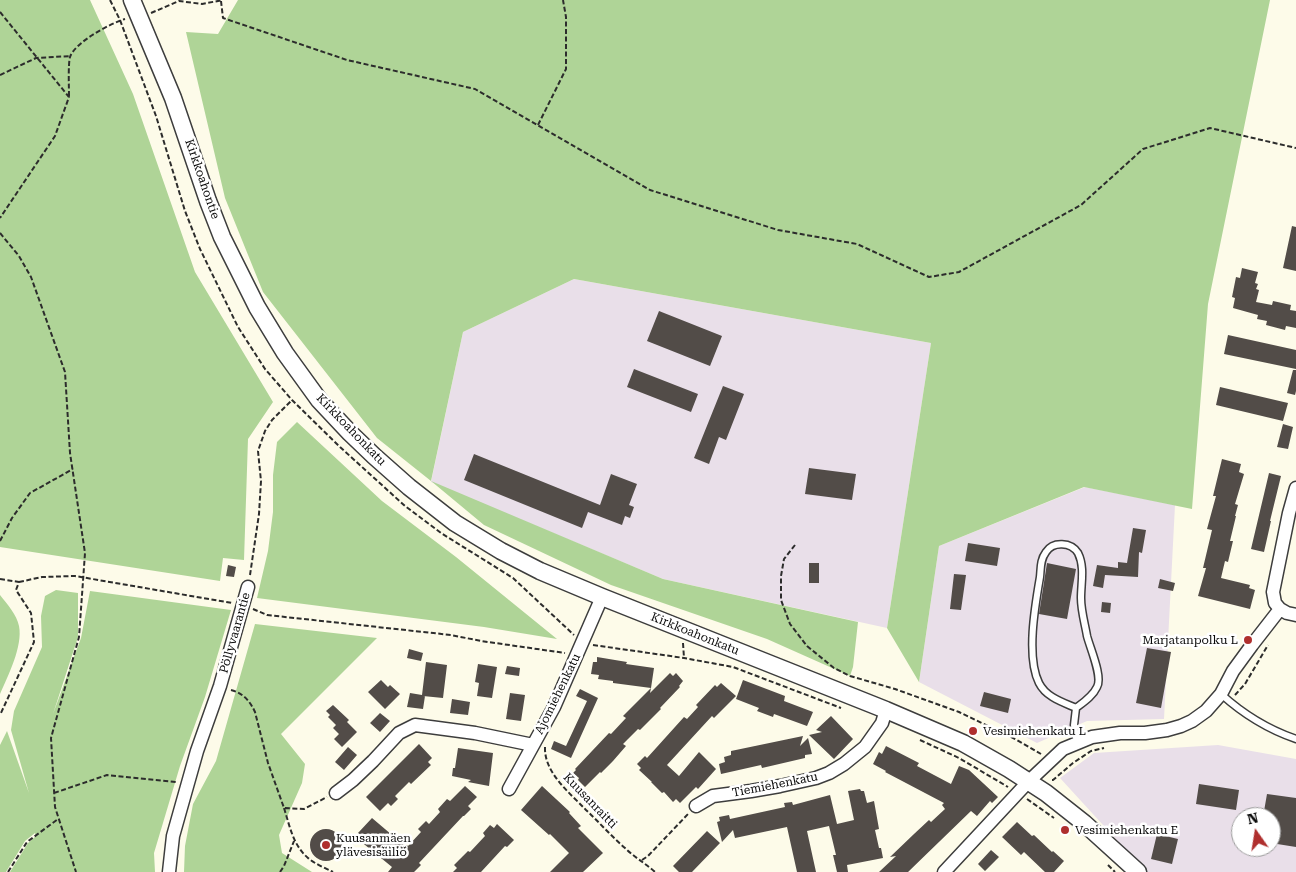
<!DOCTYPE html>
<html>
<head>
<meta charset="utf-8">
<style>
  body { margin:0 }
  #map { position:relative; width:1296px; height:872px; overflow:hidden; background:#fdfbe9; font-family:"Roboto Serif",serif }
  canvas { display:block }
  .north { position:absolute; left:1231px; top:807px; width:50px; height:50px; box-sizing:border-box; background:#fff; border:1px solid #9d9d9d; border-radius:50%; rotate:347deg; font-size:14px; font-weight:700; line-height:20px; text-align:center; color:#0a0a0a }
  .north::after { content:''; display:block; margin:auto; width:18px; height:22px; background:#af2f2e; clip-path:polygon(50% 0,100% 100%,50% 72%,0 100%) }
</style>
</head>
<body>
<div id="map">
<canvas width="1296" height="872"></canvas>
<div class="north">N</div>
</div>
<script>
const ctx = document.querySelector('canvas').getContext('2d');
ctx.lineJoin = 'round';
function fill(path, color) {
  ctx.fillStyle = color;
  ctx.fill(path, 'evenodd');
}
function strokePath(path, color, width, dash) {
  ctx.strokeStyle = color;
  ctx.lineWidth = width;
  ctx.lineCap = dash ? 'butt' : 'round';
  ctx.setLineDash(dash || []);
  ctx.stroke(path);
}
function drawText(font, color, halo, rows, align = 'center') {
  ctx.font = font + ' "Roboto Serif",serif';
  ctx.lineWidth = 5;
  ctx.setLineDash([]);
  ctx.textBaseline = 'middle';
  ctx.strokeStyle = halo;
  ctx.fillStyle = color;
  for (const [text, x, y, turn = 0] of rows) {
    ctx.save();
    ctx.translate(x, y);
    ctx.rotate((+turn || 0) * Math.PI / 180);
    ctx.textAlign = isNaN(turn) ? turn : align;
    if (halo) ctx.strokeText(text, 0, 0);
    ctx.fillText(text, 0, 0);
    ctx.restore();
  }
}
fill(new Path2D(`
  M574,279l357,64 -44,285 -224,-49 -232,-97 32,-150z
  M1085,487l90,18 -11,214 -77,2 -50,22 -118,-61 20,-136z
  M1218,745l78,14v113h-150l-86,-94 34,-25zM1241,817h30v30h-30z`), '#e9dfe9');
fill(new Path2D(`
  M0,0h90l43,94 62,178 78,130 -25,37 -4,121 -21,-2 -3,23 -220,-34z
  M238,0h1032l-62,304 -16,205 -108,-22 -145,59 -20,136 -32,-54 44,-285 -357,-64 -111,53 -32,149 232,98 195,43 -5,45 -3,9 -83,-37 -156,-54 -127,-60 -53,-44 -54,-43 -114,-146 -38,-94 -39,-166 32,2z
  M297,422l85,79 74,56 101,82 -73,-12 -227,-29 11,-47 5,-39v-37l4,-33z
  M56,590l22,3v44l-25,77 28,-76 9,-47 141,19 -26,87 -25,69 -26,87 1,19h-145l18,-29 8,-7 -1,-3 -10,8 -19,31h-6v-127l7,-14 22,62 -18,-63 3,-19 28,-64 -1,-31 4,-20z
  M0,595c7,9 17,20 19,31 4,20 -11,50 -19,68z
  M255,624l122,14 -96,96 24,30 -3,19 -23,52 3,18 30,19h-128l1,-26 8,-42 23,-43z`), '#afd497');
fill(new Path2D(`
  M1292,226l4,1v44l-13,-3z
  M1242,268l16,4 -3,11 3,1 -2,5 3,1 -3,12 16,3 1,-4 18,4 -1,5 6,1v17l-10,-2 -1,4 -19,-5 1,-4 -10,-2 1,-4 -25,-7 2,-10 -3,-1 4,-20 4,1z
  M659,311l63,25 -12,30 -63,-25z
  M1228,335l68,15v19l-72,-15z
  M634,369l64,25 -7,18 -64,-25z
  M1293,370h3v21l-1,4 -8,-2z
  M723,386l21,8 -18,46 -7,-3 -10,27 -15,-6z
  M1220,387l68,16 -5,18 -67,-16z
  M1283,424l10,3 -5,22 -11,-2z
  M474,454l126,51 11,-31 26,10 -8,21 5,2 -4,11 -5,-2 -3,9 -34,-13 -6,16 -118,-48z
  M1222,459l19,5 -2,8 5,2 -9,30 3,1 -3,11h1l-6,25h3l-5,21 -3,-1 -4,17 29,7 -1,3 6,2 -5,19 -52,-13 8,-28h-3l9,-38 -5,-1 9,-33h-3z
  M809,468l47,6 -4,26 -47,-6z
  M1269,473l12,3 -11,45h1l-7,31 -13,-3z
  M1133,528l13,2 -4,23 -3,-1 -1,25 -33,-2 -2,13 -10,-2 4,-21 21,3v-6l9,1z
  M968,543l32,5 -3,18 -32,-5z
  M809,563h10v20h-10z
  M1047,563l29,6 -9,50 -28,-5z
  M228,565l8,2 -2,10 -8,-1z
  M954,574l12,1 -5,35 -11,-1z
  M1160,579l15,4 -2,8 -15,-3z
  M1102,602l9,1 -1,10 -9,-1z
  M1147,648l24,4 -10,56 -25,-5z
  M409,649l14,4 -2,8 -14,-3z
  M597,657l30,5 -1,2 28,4 -3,20 -38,-5v-2l-15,-2 1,-4 -8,-1 2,-12h4z
  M426,662l21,3 -4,33 -20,-2h2l-2,13 -16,-2 3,-14 12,2z
  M478,664l19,3 -5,31 -15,-2 2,-13 -4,-1z
  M507,666l13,2 -1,8 -14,-2z
  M670,673l3,3 3,-3 7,8 -4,5 1,1 -20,21 1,1 -21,21 -2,-1 -15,15 3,2 -13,15 -12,12 -1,-1 -15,15 -7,-7 1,-2 -6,-5 3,-3 -1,-1 34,-36 2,1 15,-16 -3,-2 28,-28 -1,5z
  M381,680l7,7 2,-2 10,9 -15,15 -17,-17z
  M743,680l42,16 -1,5 29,11 -6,14 -33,-12 -1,3 -16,-6 2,-3 -23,-9z
  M721,683l15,13 -22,22 -2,-2 -45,49 12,11 20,-24 17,17 -18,20 -2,-2 -16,16 -4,-4 -3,3 -9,-10 -2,1 -11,-11h1l-13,-12 2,-2 -4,-4 8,-8 2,2 37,-41 3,2 11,-12 -2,-2 19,-20 2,2z
  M580,689l18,9 -27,60 -20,-9 3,-8 12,5 21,-45 -11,-5z
  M984,692l27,7 -3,14 -28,-7z
  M510,693l15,2 -4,26 -15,-2z
  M452,699l18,3 -2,13 -18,-2z
  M333,705l16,15 -2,2 10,10 -15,15 -8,-8 5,-5 -6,-6 3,-3 -8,-8 2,-2 -4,-4z
  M380,713l10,8 -10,11 -10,-9z
  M831,716l22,23 -19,20 -25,-24 13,-3 -6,-2z
  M803,736l-3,10 8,-8 4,16 -7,1v3l-43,10 -1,-3 -40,9 -2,-10 6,-2 -1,-5 7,-2v-4z
  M419,744l13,14 -4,4 3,3 -20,19 -2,-2 -14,14 3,3 -7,7 -3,-3 -8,8 -14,-14z
  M886,746l33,17 -2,3 34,18 8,-18 10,4 29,27 -6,6 -2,-2 -13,15 -6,-5 -63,61h-29l17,-16 -6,1 24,-23 15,-14 2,2 14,-13 -3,-4 2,-2 -59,-31 1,-1 -13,-7 6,-12 3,2z
  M348,747l9,8 -13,15 -9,-8z
  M458,748l35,5 -4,33 -21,-4 3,-2 -19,-4 1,-8h2z
  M1199,784l40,6 -3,20 -40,-6z
  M465,786l12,11 -9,9 3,3 -7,7h-1l-44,47 2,2 -7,7h-26l4,-5 -33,-27 2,-4 -3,-3 14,-15 33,28 1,-1 2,1 13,-14 -3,-3 8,-8 3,3 11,-12 -2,-3 9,-10 3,2z
  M542,786l28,26 -1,1 12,13 -3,2 25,25 -20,19h-33l19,-19 -19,-19 -1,1 -28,-25z
  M860,789l1,2h3l3,12 7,-2 5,28 -4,1 4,18h2l2,10 -36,7 1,7h-11l-4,-17h3l-7,-29 -22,5 9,41h-19l-10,-45 -52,11 -2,-8 -11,12 -5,-20 3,-1 -1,-4 10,-2 1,4 55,-12 -1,-4 8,-1 1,3 37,-10 7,29 17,-4 -6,-29z
  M1267,794l29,4v49l-25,-4v-26h-8z
  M1017,822l15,14 2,-1 18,17 1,-1 11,10 -10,11h-9l-21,-20 -3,3 -19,-18z
  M497,824l17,16 -7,7 -2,-1 -24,26h-28l4,-4 -3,-3 14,-14 2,1 15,-16 -2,-3 7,-8 4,3z
  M310 845a16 16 0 1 1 32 0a16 16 0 1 1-32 0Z
  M707,831l13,12 -28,29h-13l-6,-6z
  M1157,834l21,5 -6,25 -21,-5z
  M991,850l8,7 -14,14 -7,-7z`), '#524c48');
const service = new Path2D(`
  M1221,694c22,20 46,35 75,45
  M1076,708c8,-6 17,-12 21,-21 6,-10 -7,-39 -10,-51 -2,-12 -6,-25 -6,-38 0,-15 4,-31 -3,-45 -7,-11 -25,-12 -32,-1 -6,8 -5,16 -6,25 -5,29 -14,80 -1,106 7,14 23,19 37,25l-2,17 3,18`);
const minor = new Path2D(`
  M1280,609l7,4 9,2
  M509,789l45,-82 48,-110
  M336,793l17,-13 20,-19 26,-28 16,-8 60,8 58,12
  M696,806l17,-10 38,-5 29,-5 36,-8 13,-5 15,-9 21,-17 17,-24 4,-13
  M169,872l4,-36 24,-85 23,-65 28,-99
  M944,872l84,-90 35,-33 29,-12 28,-4h25l22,-3 14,-4 11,-5 14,-10 15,-17 12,-23 19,-26 28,-36 -5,-6 -2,-11 16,-79 7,-25`);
const tertiary = new Path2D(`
  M132,0l41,98 35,103 14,36 35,70 28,46 34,47 31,33 24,23 35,31 46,36 46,28 39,20 62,26 284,113 77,33 46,26 37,24 38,30 54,49`);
strokePath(service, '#3d3d3d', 9);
strokePath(minor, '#3d3d3d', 15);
strokePath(tertiary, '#3d3d3d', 19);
strokePath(new Path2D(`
  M110,0l10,20 36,96 29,95 15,38 38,78 27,42 27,31 48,47 65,59 36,27 72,45 61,57
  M221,1l2,17 124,42 128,29 175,101 128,40 79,14 72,33 30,-5 122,-67 62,-56 67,-21 86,20
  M0,12l69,85 -14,39 -55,82
  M151,13l28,-12 23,3 21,-4
  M0,75l36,-17 35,-2
  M69,96c0,-9 -1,-31 1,-39 5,-15 41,-34 55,-38
  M538,125l28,-56v-52l-3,-17
  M0,233l19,23 12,21 34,95 5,81 15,100 -6,84 -28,101 4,69 21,65
  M0,541l12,-23 18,-25 43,-24
  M795,545l-11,14 -3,17v24l9,24 17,22 27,22 16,8 45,13 64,23 58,28 24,14
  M250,575l9,-61 2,-33 -3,-30 7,-20 7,-11 20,-20
  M0,579l19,3 -3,8 15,23 3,29 -34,73
  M19,582l23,-5 33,-1 157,27
  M253,609l14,6 184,20 30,6 84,12
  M683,643l1,15
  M593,645l91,13 49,9 108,41
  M231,690c12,3 19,11 24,22l13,51 16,45 20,1 23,-12
  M1235,695l10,-11 23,-39
  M920,740l39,18 49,29
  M545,747c-1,26 25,46 41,63 13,12 25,26 39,38 9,9 20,15 30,24
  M1052,780h1l20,-17 18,-12 13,-3
  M54,793l53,-18 69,7
  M1027,799l27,19
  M284,808c6,19 9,37 24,50 7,6 17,10 25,14
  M642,860l6,-4 41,-43
  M1108,865l7,7
  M8,872l19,-30 31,-23
  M280,872l4,-6 10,-25`), '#2c2c2c', 2, [5, 2.5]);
strokePath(service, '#fff', 6);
strokePath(minor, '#fff', 12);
strokePath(tertiary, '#fff', 16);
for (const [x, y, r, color] of [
  [1248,640,5,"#af2f2e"],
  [973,731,5,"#af2f2e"],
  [1065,830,5,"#af2f2e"],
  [326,845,5,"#af2f2e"]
]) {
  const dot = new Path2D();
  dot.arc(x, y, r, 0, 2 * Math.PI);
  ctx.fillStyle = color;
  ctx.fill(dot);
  strokePath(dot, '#fff', 2);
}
drawText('12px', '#0a0a0a', '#fff', [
  ["Kirkkoahontie",202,179,71],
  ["Kirkkoahonkatu",351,430,46],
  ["Pöllyvaarantie",235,633,-74],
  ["Kirkkoahonkatu",695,634,22],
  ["Ajomiehenkatu",558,694,-64],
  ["Tiemiehenkatu",775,785,-11],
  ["Kuusanraitti",590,801,46]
]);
drawText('12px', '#0a0a0a', '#fff', [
  ["Marjatanpolku L",1238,640,"right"],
  ["Vesimiehenkatu L",983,731],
  ["Vesimiehenkatu E",1075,830],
  ["Kuusanmäen",336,838],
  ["ylävesisäiliö",336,852]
], 'left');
</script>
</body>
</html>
